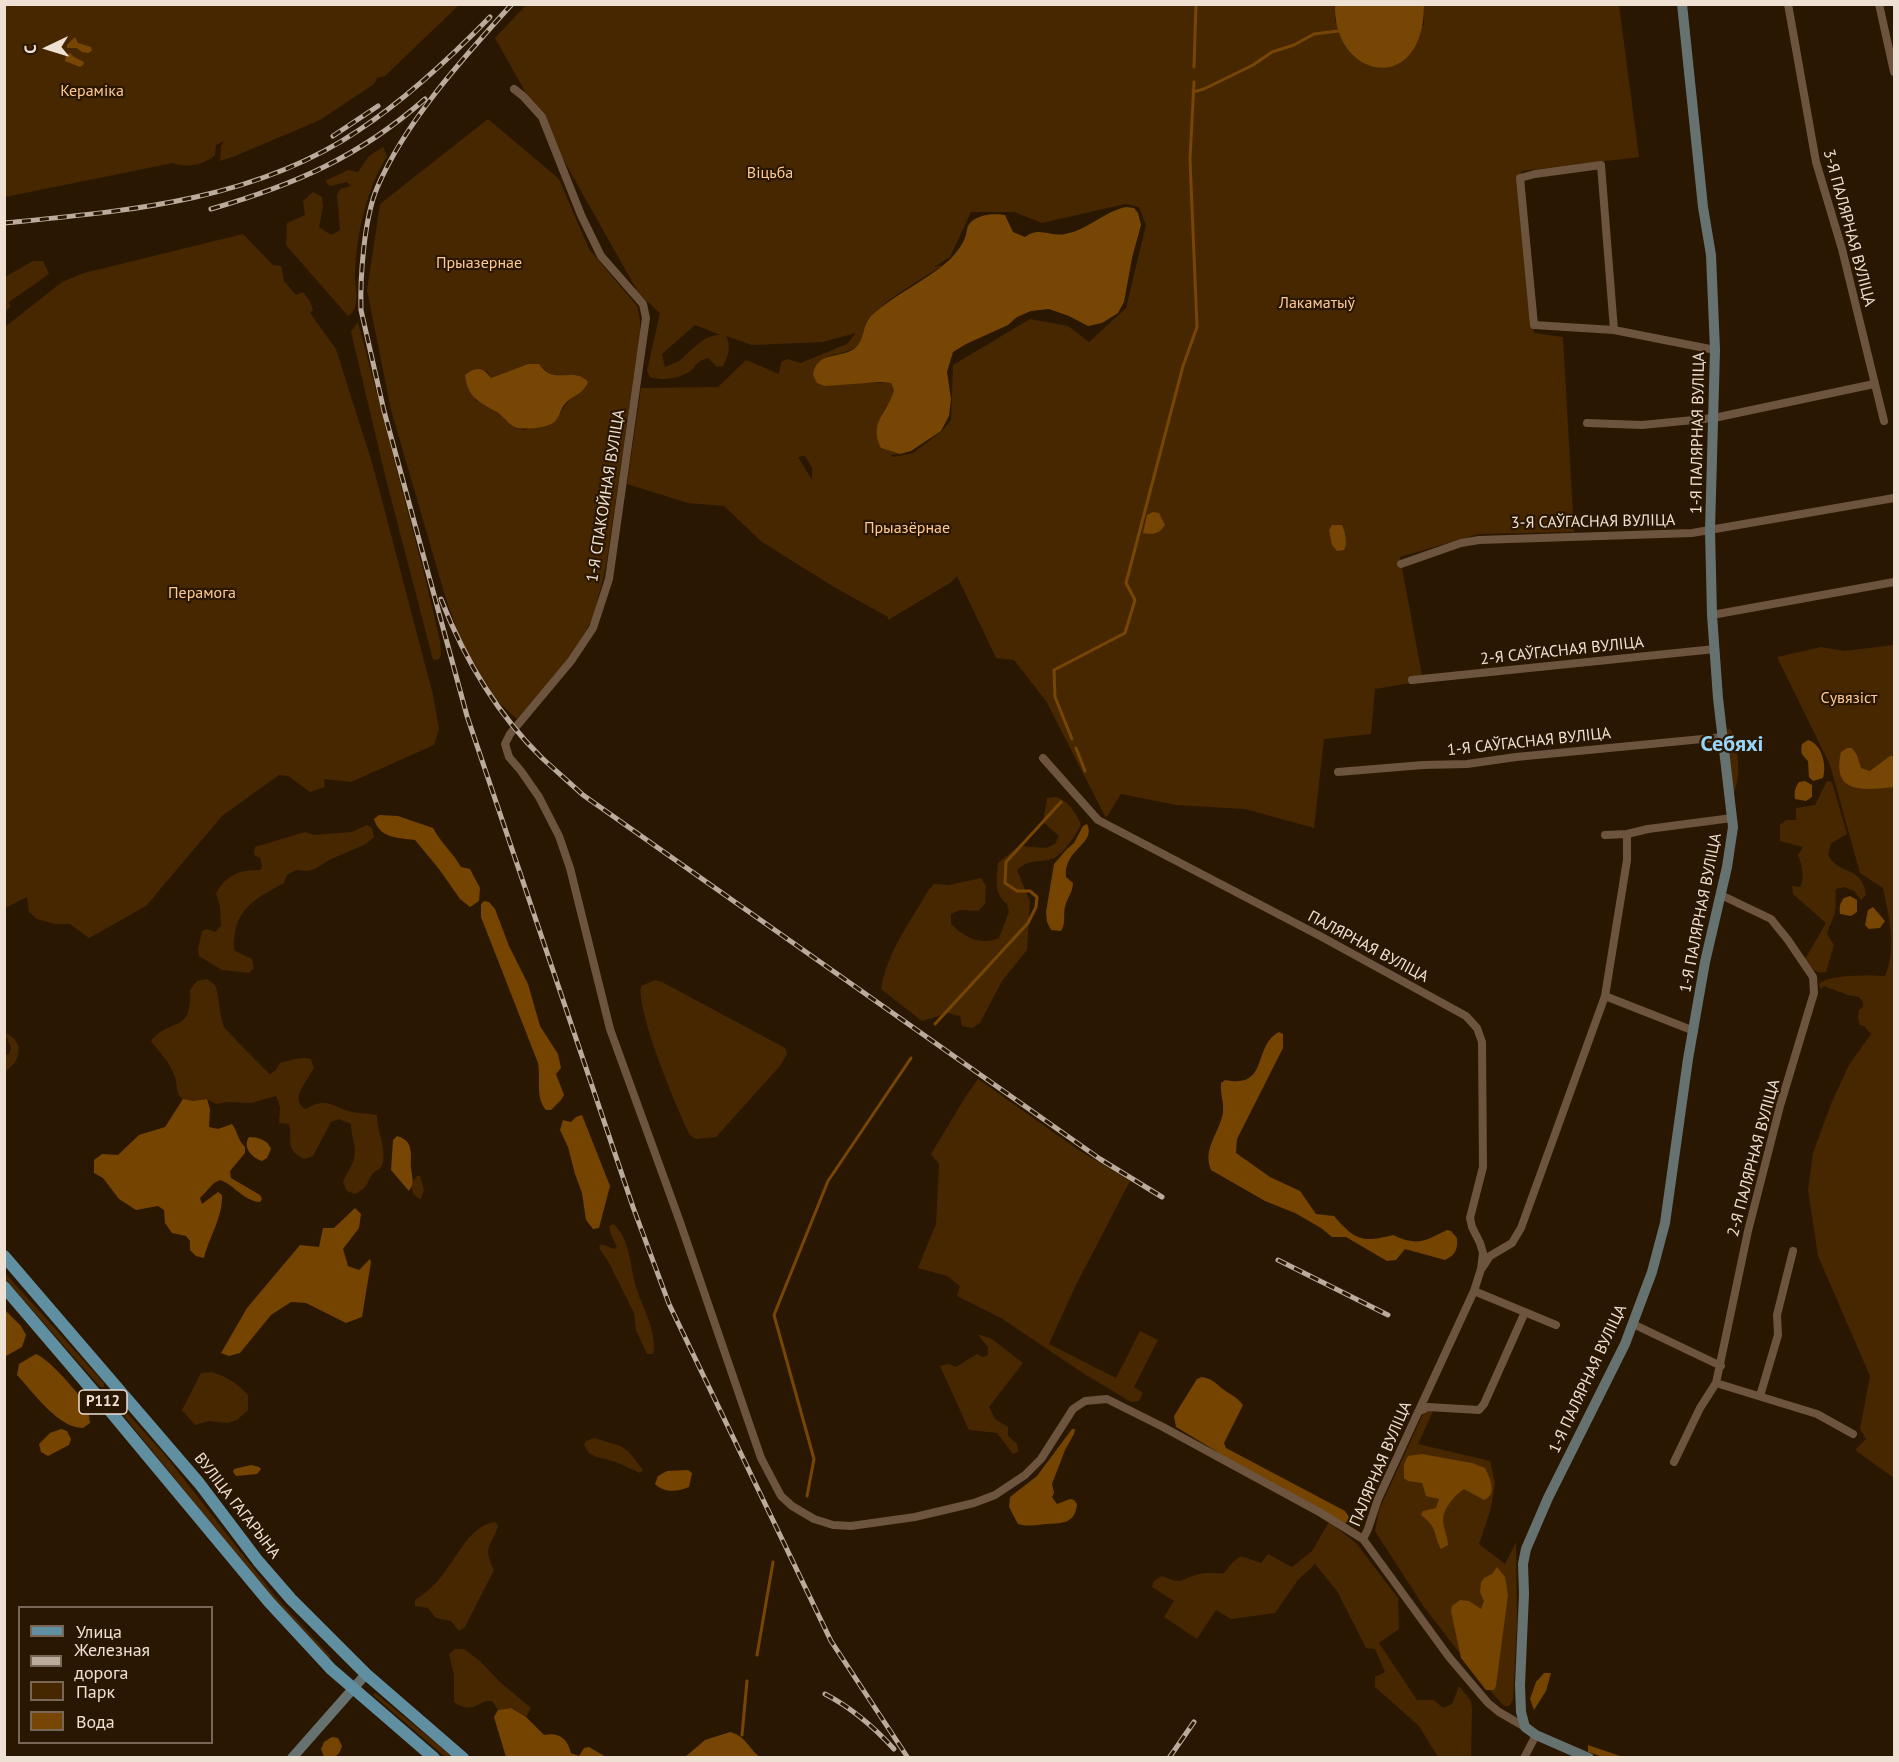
<!DOCTYPE html>
<html>
<head>
<meta charset="utf-8">
<style>
  body { margin:0 }
  #map { position:relative; width:1899px; height:1762px; overflow:hidden; background:#2a1702; font-family:"PT Sans",sans-serif }
  canvas { display:block }
  .frame { position:absolute; inset:0; border:6px solid #eee0d3; pointer-events:none }
  .legend { position:absolute; left:18px; top:1606px; width:195px; height:138px; box-sizing:border-box; background:#2a1702; border:2px solid #786756; margin:0; padding:8px 10px; list-style:none; font-size:18px; color:#eee0d3 }
  .legend li { display:flex; align-items:center; gap:12px; height:30px }
  .legend b { width:30px; border:2px solid #786756 }
  .north { position:absolute; left:18px; top:18px; width:60px; height:60px; -webkit-text-stroke:4px #2a1702; paint-order:stroke; rotate:266deg; font-size:16px; font-weight:700; line-height:24px; text-align:center; color:#eee0d3 }
  .north::after { content:''; display:block; margin:auto; width:21px; height:27px; background:#eee0d3; clip-path:polygon(50% 0,100% 100%,50% 72%,0 100%) }
</style>
</head>
<body>
<div id="map">
<canvas width="1899" height="1762"></canvas>
<div class="frame"></div>
<ul class="legend">
<li><b style="height:8px;background:#618fa2"></b>Улица</li>
<li><b style="height:8px;background:#bbab9c"></b>Железная дорога</li>
<li><b style="height:16px;background:#472700"></b>Парк</li>
<li><b style="height:16px;background:#774604"></b>Вода</li>
</ul>
<div class="north">С</div>
</div>
<script>
const ctx = document.querySelector('canvas').getContext('2d');
ctx.lineJoin = 'round';
function fill(path, color) {
  ctx.fillStyle = color;
  ctx.fill(path, 'evenodd');
}
function strokePath(path, color, width, dash) {
  ctx.strokeStyle = color;
  ctx.lineWidth = width;
  ctx.lineCap = dash ? 'butt' : 'round';
  ctx.setLineDash(dash || []);
  ctx.stroke(path);
}
function drawText(font, color, halo, rows, align = 'center') {
  ctx.font = font + ' "PT Sans",sans-serif';
  ctx.lineWidth = 4.5;
  ctx.setLineDash([]);
  ctx.textBaseline = 'middle';
  ctx.strokeStyle = halo;
  ctx.fillStyle = color;
  for (const [text, x, y, turn = 0] of rows) {
    ctx.save();
    ctx.translate(x, y);
    ctx.rotate((+turn || 0) * Math.PI / 180);
    ctx.textAlign = isNaN(turn) ? turn : align;
    if (halo) ctx.strokeText(text, 0, 0);
    ctx.fillText(text, 0, 0);
    ctx.restore();
  }
}
fill(new Path2D(`
  M527,4h808v18l89,3v-20h195l20,152 -117,14 -5,12 17,150 29,4 11,195 -95,2 -79,23 23,124 -48,8 -4,45 -47,5 -10,89 -69,-19 -69,-4 -55,-11 -15,24 -60,-117 -32,-41 -18,-2 -39,-82 -7,7 -62,37v-3l-54,-30 -72,-45 -38,-36 -36,-3 -61,-19 14,-96 77,-1 28,-27 33,14 2,-12 6,-3 14,4 46,-19 9,-11 -33,9 -71,3 -26,-9c5,11 3,19 -3,30l-6,1 -9,-9c-14,4 -10,8 -19,14 -13,7 -25,9 -39,5l-3,-6 13,-58 -21,-19 -144,-256zM1125,204l14,3 7,18 -20,83 -37,34 -21,-16 -38,-7 -77,46 -2,55 -9,11 -29,22 -20,4 -2,-2 9,-1 -19,-6 1,-35 10,-15 2,-8 -3,-7h-32l-33,-26c13,-4 30,-5 36,-18 4,-8 1,-14 8,-22 20,-21 49,-36 73,-52l-9,2 16,-10 21,-45h43l28,11zM695,325l26,10c-18,-1 -29,16 -42,26 -4,2 -10,4 -14,6l-3,-13zM805,456l7,12v12l-14,-23z
  M5,5h454l-74,71 -8,2 -3,6 -54,36 -85,36 -15,5 1,-15 3,-5 -8,4 -1,10c-10,10 -30,13 -42,8l-168,34z
  M488,119l71,60 30,70 48,57 3,13v16l-34,231 -13,52 -22,39 -54,62 -21,-19 -34,-57 -16,-44 -55,-189 -24,-120 13,-86zM528,364h10l12,10 35,4 -32,45 -30,7 -16,-8 -7,-9 -25,-13 11,-30 5,8z
  M383,147l4,9c-21,35 -30,76 -32,117 -1,13 7,36 -7,43l-62,-71 1,-22 18,-8 -2,-14 10,-9 9,5 1,10 -4,20 12,8 9,-5 -3,-35 3,-6 11,-3 -4,-4 -17,4 -5,-5 23,-11 10,2 11,-16z
  M243,234l30,31 8,1 3,15 12,14 7,-3 7,9 3,9 -3,3 26,36 37,117 60,229 6,34 -5,16 -83,37 -27,-3 1,8 -15,5 -22,-16 -9,-1 -57,41 -76,90 -57,32 -19,-14h-15l-18,-5 -8,-7 -2,-15 -22,11v-581l57,-45 22,-9z
  M33,261h10l6,13 -40,28 1,5 -5,5v-35z
  M358,322l67,255 15,64 1,15 -2,3 -6,1 -47,-181 -35,-147z
  M1894,645v833l-39,-28 11,-11 -6,-10 10,-53 -52,-120 -10,-66 5,-37 18,-49 18,-39 22,-31 -7,-8 -4,-1 -2,-7 1,-8 4,-3v-5l-4,-5 -11,-2 -24,-9 -3,3 -2,-5c9,-10 52,-9 66,-8 12,-28 4,-59 -2,-88l-23,-15 -30,-108 -53,-108 44,-10 23,4z
  M1728,729l3,1c8,19 11,48 1,67l-7,-67z
  M1827,781l5,1 15,52 -16,9 -3,12c12,22 34,9 38,40l-5,5 -7,-9 -10,-4 -8,2c-1,9 1,18 -2,26 -2,7 -5,11 -7,19l7,11 -8,27c-12,2 -15,-4 -21,-13l21,-36 -33,-29 -1,-8 8,1c5,-8 2,-23 -2,-32l5,-8 -23,-6v-16l6,-5h10v-12l19,-3z
  M1056,797c13,4 19,15 25,27 -4,10 -17,29 -27,34 -14,6 -23,-1 -37,12l13,32 -3,48 -25,31 -22,42 -8,5 -10,-2 -2,-10 -12,-3 -26,8 -41,-32c6,-36 29,-67 47,-98l6,-7 15,1 32,-7 5,8 -1,18 -7,7 -18,-1 -9,4v10c13,13 30,22 48,14l10,-26 -2,-8c-14,-11 -10,-24 -9,-41l21,-17 27,2 9,-4 4,-8 -16,-14 4,-24z
  M367,825l5,3 2,9 -8,7 -37,16 -14,9 -8,2 -11,-1 -9,5 -3,8c-22,12 -44,22 -49,49 -1,7 -2,13 0,19l17,8 2,9 -5,5 -27,-3 -23,-14 -1,-7 4,-18 5,-2 8,3 6,-6 -1,-20 -4,-13c9,-17 25,-24 44,-23l2,-4 -2,-8 -6,-3 1,-8 50,-15 9,3 37,-3z
  M207,979l8,6c5,13 4,29 9,42 2,3 43,45 46,47l6,-4 4,-7c11,-3 21,-7 31,-4l3,9c-6,12 -26,32 -8,41 21,-13 26,-2 46,3 8,2 17,1 25,3 -1,14 12,40 4,52 -1,2 -6,4 -8,6 -8,11 -2,12 -18,21l-8,-3 -4,-9c3,-8 9,-15 11,-23 3,-12 -3,-23 -3,-35l-12,-5 -8,3 -18,34 -9,3c-20,-10 -11,-18 -15,-35l-10,-1 1,-16 -4,-11 -25,7 -24,-1 -11,2 -9,-5c-7,1 -17,4 -24,0 -7,-3 -6,-16 -8,-22 -5,-15 -15,-24 -24,-36 20,-25 41,-6 39,-51l7,-9z
  M655,980l7,2 123,66 2,6 -7,12 -64,71 -20,2 -6,-4c-13,-26 -54,-124 -49,-149z
  M5,1033c19,7 17,27 1,38l-1,-1v-16l4,1 2,-7z
  M978,1079l99,70 53,32 -55,106 -26,57 67,34 24,-47 18,9 -24,47 9,6 -4,8 -8,1 -45,-27 -85,-57 -44,-22 3,-10 -13,-10 -29,-8 18,-44 3,-60 -8,-10 35,-58z
  M417,1176h3l4,14 -3,9c-8,-3 -9,-7 -10,-15z
  M613,1224c18,14 17,46 24,66 6,19 21,44 16,64h-6l-11,-24 -2,-17 -26,-52 -9,-13 2,-4 13,5 3,-2 -6,-12 -2,-9z
  M4,1272l100,111v4h-4l-95,-108z
  M977,1334l15,5 31,24 -34,44 6,12 13,8v9l9,8 1,8 -5,2 -16,-21 -28,-3 -29,-64 9,-2 7,3 21,-13 6,3 5,-2v-8z
  M212,1372c15,5 25,11 36,23v15l-11,10 -10,3 -18,-2 -14,4 -13,-15 19,-37z
  M118,1403l47,52 110,141 56,61 -2,2 -57,-60 -156,-193z
  M1434,1409l-16,35 72,17 5,22 -4,25 -12,36 26,20 11,-22 1,80 -4,78 -4,6h-5l-25,-28 -55,-71 -49,-76 4,-21 44,-96 3,-3z
  M594,1438l27,8 8,6 14,18 -3,3 -24,-11 -19,-5 -8,-4 -5,-8 2,-4z
  M495,1522l3,4c-7,22 -16,19 -4,44l-29,57 -6,4 -8,-10 -15,-3 -8,-10 -13,-2v-6c9,-6 18,-13 25,-22 17,-19 28,-52 55,-56z
  M1329,1522l27,21 42,55 1,31 -20,14 38,57h17l9,8 9,-4 7,-18 12,15 1,8 -1,48h-33l-19,-31 -44,-39v-10l10,-5 -10,-23 -9,-1 -29,-57 -22,-27 -17,16 -23,33 -44,6 -15,-9 -19,29 -33,-22 10,-16 -22,-14 2,-6 8,-5c21,9 17,4 37,-2 7,-2 17,0 25,-1l9,-11 8,-6 20,7 7,-9 24,13 20,-16z
  M455,1649h9l16,12 20,21 31,26 -5,9 -15,-9 -13,2 -6,-9c-17,-1 -17,15 -38,1v-27l-5,-21z
  M375,1693l78,64h-8l-72,-62z`), '#472700');
fill(new Path2D(`
  M379,815l19,1 35,12c8,15 20,25 28,39l9,2 10,19 -1,13 -9,6 -10,-8 -21,-30 -24,-29c-17,-2 -36,-2 -41,-21z
  M1087,824c10,20 -24,25 -21,53l7,6c0,9 -6,15 -8,24 -2,8 1,17 -4,24l-10,-1 -4,-8 -1,-10 8,-48 13,-15 7,-6 9,-17z
  M484,901l5,1 6,7 14,37 19,38 12,42 18,28 3,14 -5,6 8,21 -3,5 -10,10h-5c-11,-13 -5,-30 -8,-47l-57,-146v-13z
  M1279,1032l4,2v14l-46,91 -1,14 34,24 30,14 16,23 18,2c21,24 28,27 59,19 24,11 30,7 54,-5l4,1 6,7c1,12 -2,17 -12,22l-40,-11 -9,11 -9,1 -41,-24h-14l-11,-9 -26,-15 -30,-12 -54,-31c-9,-22 9,-37 12,-58 1,-10 -3,-19 -2,-29l4,-3c45,9 27,-34 54,-48z
  M183,1099l10,2 14,-2 3,10 -1,18 9,2 14,-5c6,8 5,15 13,23v6l-15,18 1,7 29,17 2,4 -2,3c-17,-1 -25,-17 -40,-22l-6,3 -14,15 2,6 16,-12 4,3c1,22 -13,42 -18,63l-8,-2 -6,-6v-9l-4,-5 -14,-3 -7,-10 -1,-13 -6,-4 -22,4 -17,-11 -16,-21 -9,-5v-13l8,-6 16,1 21,-20 26,-8z
  M582,1115l28,71 -11,42 -6,1 -7,-9 -4,-27 -7,-19 -7,-27 -8,-17 3,-10 8,2 5,-5z
  M355,1208l6,6 -2,14 -16,21 5,17 11,4 11,-11 1,3 -9,55 -16,6 -40,-20 -15,-1 -20,13 -31,38 -11,3 -8,-3 26,-45 53,-63 19,2 4,-19h11z
  M4,1309l17,17 5,9 -4,12 -16,9h-2z
  M36,1354c12,4 47,43 52,55 1,4 1,9 2,14l-7,5c-25,0 -49,-35 -66,-53l2,-11z
  M1202,1377c12,2 16,9 25,15 7,4 10,6 16,13l-19,38 2,5 119,63 4,6 -1,4 -4,3 -122,-67 -6,-6 -40,-24 -2,-11 23,-37z
  M61,1429l6,2 4,8 -2,6 -21,11 -7,-4 -2,-8 11,-11z
  M1072,1429h3l-1,5 -9,16 -13,34 2,9 -2,4 5,7 13,-5 4,1 3,4c-2,20 -14,19 -31,20 -11,1 -17,3 -28,0l-9,-17 1,-10 27,-21z
  M1422,1454l50,9 13,5c5,10 13,27 -1,32l-20,-11c-11,8 -24,22 -20,37 1,7 4,12 4,19l-7,4c-9,-17 -2,-20 -20,-34l2,-4 13,-3 3,-9 -13,-3 -4,-13 -14,-2 -4,-3v-14l4,-8z
  M251,1465l8,2 2,2 -4,5 -21,2 -3,-4 1,-3z
  M688,1470l4,3 -3,14c-11,5 -25,6 -34,-3l3,-8 9,-5z
  M1497,1567l8,10 3,18 -12,91 -2,4h-8l-25,-32 -10,-47 1,-5 8,-6 9,1 12,8 3,-8 -4,-9 1,-10 3,-4 8,-4z
  M1544,1673h7l-5,18 -12,19 -4,-11 6,-17z
  M511,1708l15,9 18,18c15,-3 23,3 27,18l8,3 5,-8 5,-1 17,10h-100l-12,-40 4,-7z
  M332,1737l6,1 4,8c-3,11 -7,12 -18,11l-3,-8 3,-7z
  M1588,1745l35,12h-20l-15,-5z`), '#754401');
fill(new Path2D(`
  M1335,5h89c0,92 -91,75 -89,0z
  M75,37l3,6 13,4 1,4 -4,2 -6,-1 -5,-4h-10v-3z
  M70,53l4,4 10,5 -1,3 -3,2 -15,-6 1,-7z
  M1126,207l8,1 4,5 3,12 -9,33 -8,44 -6,11 -16,10 -14,3 -19,-10 -20,-7 -18,2 -14,6 -9,8 -42,19 -13,8 -6,20 4,27 -2,17 -8,15 -30,20 -11,3 -19,-6c-13,-26 7,-35 13,-58l-3,-7 -11,-1 -55,4 -8,-3 -4,-8c4,-26 30,-15 43,-28 10,-9 5,-21 16,-32 23,-21 52,-33 75,-53 6,-5 14,-15 17,-22 3,-5 2,-13 6,-17 8,-9 25,-10 35,-8l8,17 12,5c15,-11 24,0 40,-3 23,-4 38,-22 61,-27z
  M528,364h11c2,3 7,8 11,10 12,4 29,-4 38,8 -6,14 -15,12 -23,22 -5,5 -5,14 -12,19 -8,5 -33,8 -40,3 -7,-4 -11,-12 -18,-15 -18,-10 -27,-14 -30,-36 11,-9 18,-8 26,3z
  M1153,512l6,1 6,12c-6,9 -12,10 -22,8l4,-18z
  M1332,525h10c3,6 6,20 2,25l-7,1 -5,-6 -3,-15z
  M1808,740c14,4 19,25 15,38l-10,3 -4,-4 -1,-16c-6,-6 -8,-8 -6,-17z
  M1847,748h5l5,7 4,13 9,3 20,-15h4v31c-30,3 -63,8 -53,-35z
  M1805,781l7,4v12l-6,4 -11,-2c-1,-7 0,-11 4,-17z
  M1850,896l7,4v12l-6,4 -11,-2c-1,-7 0,-11 4,-16z
  M1873,907l12,14 -5,7 -11,1 -4,-4 3,-15z
  M397,1136c18,5 13,19 14,32 1,10 4,14 -2,23l-18,-21 2,-30z
  M249,1137c9,0 19,3 22,12l-4,9 -5,3c-10,-3 -20,-14 -13,-24z
  M730,1732c17,5 17,15 30,25h-75l20,-17z`), '#774604');
strokePath(new Path2D(`
  M1194,67l2,-63
  M1193,92l11,-3 49,-24 19,-13 22,-7 20,-11 24,-3
  M1072,739l-17,-42 -1,-27 71,-37 10,-33 -9,-17 57,-217 14,-39 -7,-168 4,-77
  M1076,748l9,23
  M935,1024l93,-101 8,-16 1,-10 -7,-6h-13l-12,-8 1,-21 55,-60
  M807,1496l7,-37 -40,-144 54,-134 83,-123
  M757,1655l16,-93
  M742,1735l5,-54`), '#774604', 3);
strokePath(new Path2D(`
  M1788,4l28,158 26,87 42,172
  M1879,4l15,68
  M514,89l9,7 19,21 39,98 20,41 42,48 3,14 -37,261 -16,49 -22,33 -61,73 -5,10 4,13 12,14 18,26 20,39 11,32 40,161 70,193 81,236 20,38 11,10 22,13 19,6 18,1 64,-9 59,-14 21,-8 30,-20 16,-16 32,-50 12,-8 22,-2 56,28 158,86 42,26 86,118 39,46 11,9 26,15
  M1614,330l-13,-165 -66,9 -15,4 14,147 80,5 101,20
  M1587,423l55,2 72,-7 160,-34
  M1401,564l60,-21 18,-3 213,-7 202,-35
  M1712,615l182,-33
  M1412,680l303,-31
  M1043,758l55,62 224,117 144,79 11,12 5,14 1,125 -13,51 2,9 8,16 3,10 -2,16 -7,22 -96,208 -10,30 -5,10
  M1338,772l85,-7 44,-1 49,-7 207,-20
  M1605,835l22,-1 21,-5 84,-11
  M1605,996l89,35
  M1482,1268l8,-12 22,-13 9,-15 84,-232 22,-136v-26
  M1474,1291l82,34
  M1633,1324l88,42
  M1716,1383l101,31 36,20
  M1760,1396l18,-61 -1,-20 16,-64
  M1418,1412l10,-5 51,3 5,-6 41,-92
  M1674,1462l26,-54 16,-25 32,-152 32,-125 34,-113 -1,-16 -25,-37 -17,-21 -50,-24
  M1524,1758l12,-23`), '#6c543e', 8);
strokePath(new Path2D(`
  M292,1758l74,-84
  M1589,1758l-53,-23 -11,-8 -4,-15 -1,-27 4,-91 -1,-30 3,-15 22,-51 77,-154 27,-72 13,-49 23,-164 17,-97 22,-95 6,-40 -15,-129 -6,-83 -2,-85 5,-180 -4,-95 -8,-48 -21,-203`), '#667270', 10);
strokePath(new Path2D(`
  M4,1256l195,227 59,78 33,38 75,75 97,84
  M4,1287l107,125 158,190 62,67 103,89`), '#618fa2', 12);
const rail = new Path2D(`
  M512,4c-49,54 -107,118 -135,184 -13,31 -17,89 -16,122l23,101 83,305 166,491 36,97 162,337 77,117
  M333,136l45,-30
  M211,209c83,-24 148,-52 214,-110
  M4,223c123,-12 250,-22 355,-93 47,-31 91,-72 131,-113
  M441,599c23,59 55,114 101,159 13,12 27,24 41,37l517,364 62,38
  M1278,1260l110,55
  M825,1694c27,14 48,32 69,55
  M1169,1758l25,-36`);
strokePath(rail, '#bbab9c', 5);
strokePath(rail, '#2a1702', 3, [9]);
for (const [x, y, w] of [
  [103,1402,48]
]) {
  const box = new Path2D();
  box.roundRect(x - w / 2, y - 12, w, 24, 4.5);
  ctx.fillStyle = '#2a1702';
  ctx.fill(box);
  strokePath(box, '#eee0d3', 1.5);
}
drawText('bold 15px', '#eee0d3', null, [
  ["Р112",103,1402]
]);
drawText('16px', '#fec995', '#2a1702', [
  ["Кераміка",92,91],
  ["Віцьба",770,173],
  ["Прыазернае",479,263],
  ["Лакаматыў",1317,303],
  ["Прыазёрнае",907,528],
  ["Перамога",202,593],
  ["Сувязіст",1849,698]
]);
drawText('16px', '#eee0d3', '#2a1702', [
  ["3-Я ПАЛЯРНАЯ ВУЛІЦА",1849,228,75],
  ["1-Я ПАЛЯРНАЯ ВУЛІЦА",1698,433,-89],
  ["1-Я СПАКОЙНАЯ ВУЛІЦА",606,496,-81],
  ["3-Я САЎГАСНАЯ ВУЛІЦА",1593,522,-1],
  ["2-Я САЎГАСНАЯ ВУЛІЦА",1562,651,-6],
  ["1-Я САЎГАСНАЯ ВУЛІЦА",1529,742,-6],
  ["1-Я ПАЛЯРНАЯ ВУЛІЦА",1701,913,-79],
  ["ПАЛЯРНАЯ ВУЛІЦА",1368,947,28],
  ["2-Я ПАЛЯРНАЯ ВУЛІЦА",1754,1158,-75],
  ["1-Я ПАЛЯРНАЯ ВУЛІЦА",1588,1379,-65],
  ["ПАЛЯРНАЯ ВУЛІЦА",1381,1464,-67],
  ["ВУЛІЦА ГАГАРЫНА",237,1506,52]
]);
drawText('bold 22px', '#97d6f8', '#2a1702', [
  ["Себяхі",1732,745]
]);
</script>
</body>
</html>
